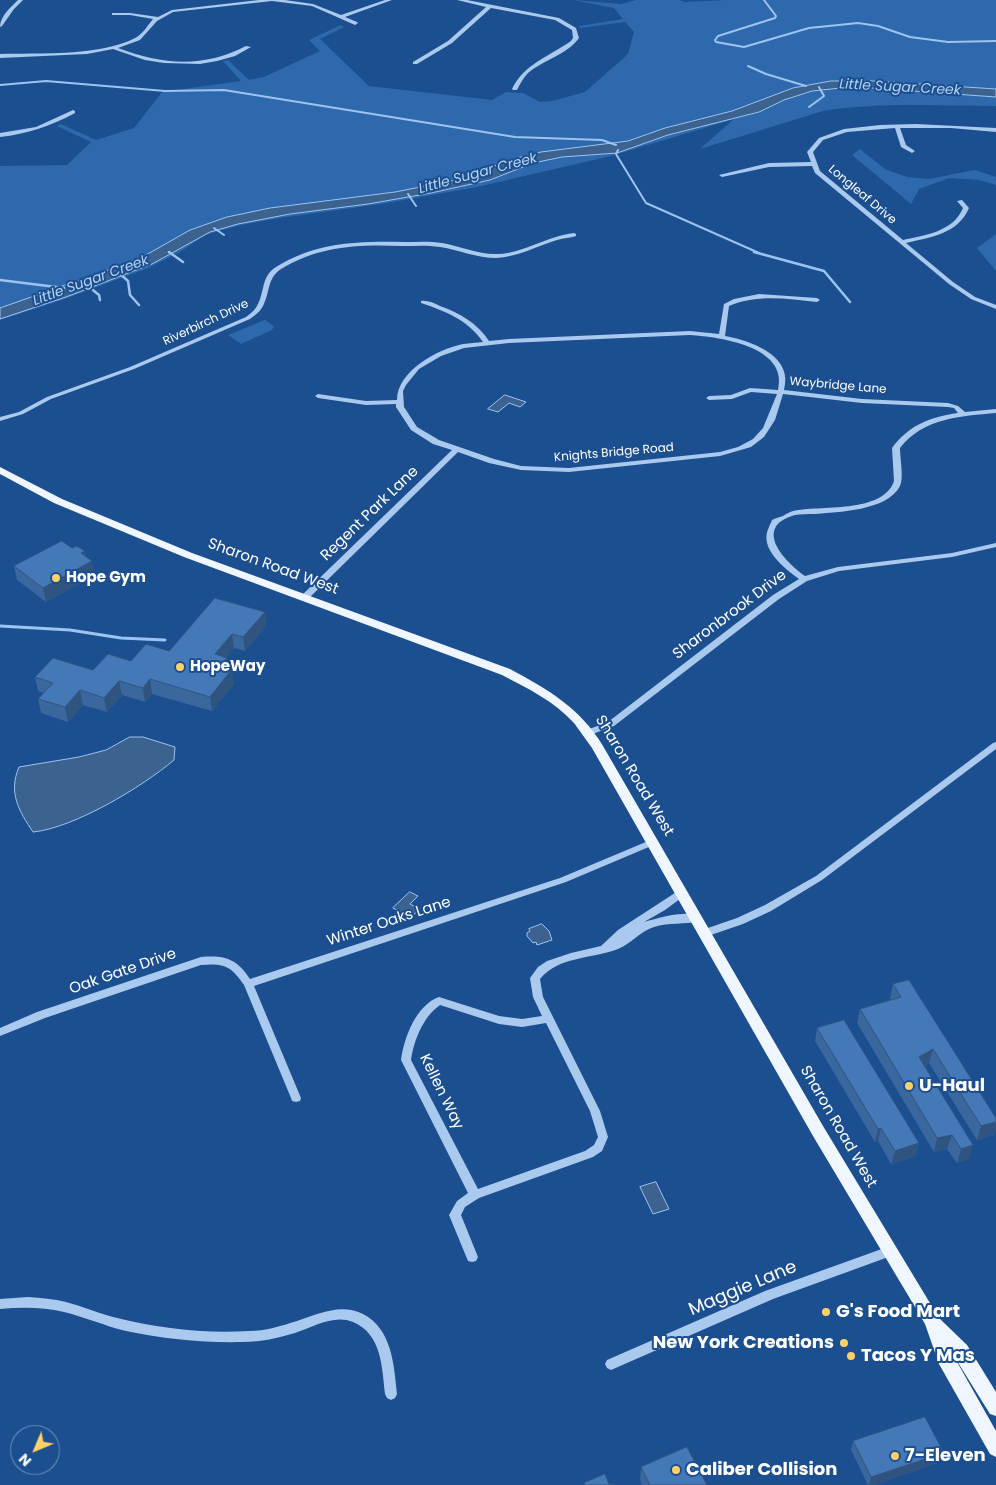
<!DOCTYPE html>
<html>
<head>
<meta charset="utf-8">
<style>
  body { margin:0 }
  #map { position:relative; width:996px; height:1485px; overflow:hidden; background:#1b4f8f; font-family:Poppins,sans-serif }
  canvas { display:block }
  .north { position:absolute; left:10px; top:1425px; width:50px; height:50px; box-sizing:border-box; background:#1b4f8f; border:1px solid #7695bc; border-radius:50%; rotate:225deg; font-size:14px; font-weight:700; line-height:20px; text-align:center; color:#fff }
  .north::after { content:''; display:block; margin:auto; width:18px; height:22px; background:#ffd166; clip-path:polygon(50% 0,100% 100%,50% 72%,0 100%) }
</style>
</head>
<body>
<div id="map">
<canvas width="996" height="1485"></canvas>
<div class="north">N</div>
</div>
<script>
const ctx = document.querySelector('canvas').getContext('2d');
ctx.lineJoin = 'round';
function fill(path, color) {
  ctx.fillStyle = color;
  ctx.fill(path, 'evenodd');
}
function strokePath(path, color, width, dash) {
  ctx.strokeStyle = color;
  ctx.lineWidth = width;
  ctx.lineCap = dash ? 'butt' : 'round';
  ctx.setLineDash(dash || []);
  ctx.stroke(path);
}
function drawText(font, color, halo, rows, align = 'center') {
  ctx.font = font + ' Poppins,sans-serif';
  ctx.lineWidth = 4;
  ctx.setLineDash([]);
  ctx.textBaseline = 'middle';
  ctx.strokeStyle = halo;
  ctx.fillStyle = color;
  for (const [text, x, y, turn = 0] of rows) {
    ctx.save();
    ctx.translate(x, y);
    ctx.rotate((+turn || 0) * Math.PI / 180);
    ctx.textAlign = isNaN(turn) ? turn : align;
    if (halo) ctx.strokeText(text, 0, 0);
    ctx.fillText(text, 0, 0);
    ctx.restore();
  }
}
fill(new Path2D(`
  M573,0l48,4 15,-4h43l6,2 40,-2h271v106c-58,0 -116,-4 -173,5l-123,38 34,-30 -123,37 -134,31 -96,17 -101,14 -39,7 -36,10 -25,17 -32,16 -89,33 -59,19v-154l67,-1 24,-23 -34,-16 4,-2 35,16 38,-12 28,-36 79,-11 -18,-20 5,-1 21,20 15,-3 56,-26 -11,-11 32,-15 3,2 -24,12 49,47 123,14 14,-8 17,1 17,9 12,-1 33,-9 43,-38 6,-22 -9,-10 -45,6 -1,-2 44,-7 -9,-11z
  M860,149l25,20 22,8 22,2 46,-9 21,7v8l-17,-5 -30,-2 -30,11 -8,15 -59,-49z
  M996,234v37l-19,-23z
  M265,320l9,6 -2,4 -31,14 -13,-9z`), '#2e69ad');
const water = new Path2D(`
  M831,81h43l122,8v8l-125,-9 -21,-1 -38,4 -28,9 -25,12 -91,23 -51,18 -55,4 -29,6 -43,17 -59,13 -63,11 -78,10 -52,10 -28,8 -58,32 -86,33 -66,22v-11l139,-49 51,-29 37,-13 43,-9 125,-16 56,-11 66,-23 24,-6 87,-11 37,-13 67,-17 61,-23z
  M505,395l21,7 -6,5 -11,-4 -11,9 -10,-3z
  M130,737h13l32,10 -1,13c-32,27 -100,68 -141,72 -14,-21 -25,-39 -14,-65l60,-10 27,-7z
  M410,892l8,4 -8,8 9,5 -8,9 -18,-10z
  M542,924l7,7 3,9 -15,5 -1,-3 -3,1 -6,-7v-3l3,-2 -1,-2z
  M656,1182l13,27 -16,5 -13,-27z`);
fill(water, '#3c6290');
strokePath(water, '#9cc4f0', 1);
strokePath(new Path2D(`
  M764,0l12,16 -1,2 -57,18 -3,4 1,2 28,5 65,-19 49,-5 20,3 32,11 38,5 48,-1
  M748,66l18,8 40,12
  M0,85l46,-4 119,10 59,-1 291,47 87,3 14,5
  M809,107l15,-11 -5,-9
  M618,150l-2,4 3,5 27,44 113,50
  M408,194l8,12
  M214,228l10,7`), '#9cc4f0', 2);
strokePath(new Path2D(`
  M169,252l14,10
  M754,252l70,19 26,31
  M119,273l9,8 2,14 9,10
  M0,280l64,8
  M88,286l11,9 1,5`), '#9cc4f0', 2.5);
strokePath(new Path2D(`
  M0,626l70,4 51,8 44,2`), '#9cc4f0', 3);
fill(new Path2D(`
  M18,0h5l-9,9 -12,17 -2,1c0,-11 11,-20 18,-27z
  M259,0h26l28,4 28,11 44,-15h7l-47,17 12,5 1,1 -3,2 -43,-19 -40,-5 -99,11 -16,9 -17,19 -22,8c44,17 86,20 128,-2l5,1 -16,9 -18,5 -17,3 -36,-1 -19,-3 -32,-11 -26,5 -87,4v-4c39,-1 101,2 135,-16 7,-3 13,-13 18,-19l-23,-4h-18v-2h18l28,4 14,-7z
  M457,0h10l92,18 17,10 3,10c-12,17 -36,22 -51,35 -5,5 -8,11 -11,17h-4l-1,-1c12,-25 38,-33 59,-48l2,-3 -1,-8 -17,-10 -64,-12 -39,35 -35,21h-4v-2l35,-21 38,-34z
  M73,110l2,1v2c-24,13 -48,21 -75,24v-4l36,-6z
  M916,124l80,4v4l-45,-4h-51l6,17 9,6 -3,2 -11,-6 -6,-19 -48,4 -24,8 -10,12 7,19 83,69c22,-5 50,-8 60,-32l-6,-7 5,-1 7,8c-11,26 -38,29 -63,35l47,39 22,15 21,8v4l-25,-10 -22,-15 -134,-111 -3,-7 -43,1 -47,10 -3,-2 50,-12 42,-1 -4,-10 12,-14 25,-9 36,-4z
  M574,233l2,1v2c-6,2 -12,2 -19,4 -20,6 -39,17 -61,18 -19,0 -37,-8 -56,-11 -13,-2 -25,-1 -38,-1 -43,-2 -84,0 -121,23 -14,9 -11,24 -18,37 -3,6 -8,9 -13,13l-116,50 -83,30 -28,15 -23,7v-4l19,-5 28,-15 83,-30 116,-50c4,-3 8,-6 11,-11 8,-14 4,-30 19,-39 40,-25 83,-26 128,-25 13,0 26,-1 38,1 18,3 37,12 56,11 26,-1 49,-18 76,-21z
  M759,294l58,4 3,2 -3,2c-30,-3 -60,-8 -88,4l-4,30c27,5 69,20 59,54l78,9 86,4 10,3 7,6 31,-3v4c-35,3 -73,5 -96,35 0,10 4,30 0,38 -13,25 -62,26 -86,28 -6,0 -13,0 -19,1 -43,12 -11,46 10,61l33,-9 114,-14 44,-10v4l-44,10 -113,14 -32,10 -28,18 -165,127 -24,9h-6l-1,-2 1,-2 24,-9 165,-127 26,-16c-15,-11 -41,-31 -30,-52 0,-1 3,-6 3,-7 3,-2 8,-3 11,-4 3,-2 6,-4 10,-5 26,-6 90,3 101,-30l-2,-33c17,-23 38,-31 66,-35l-4,-5 -6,-1 -86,-4 -79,-9 -8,26 -11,17 -13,10 -31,9 -151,16 -48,-2 -32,-7 -31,-11 -151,148h-6l-1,-2 1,-2 151,-146 -19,-6 -22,-14 -15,-23v-3l-30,1 -48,-7 -3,-2 3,-2 48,7 31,-1c0,-29 41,-51 66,-56 7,-1 13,-1 20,-2 -15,-22 -38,-31 -62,-39v-2c6,-1 13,2 19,5 20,7 37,17 49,35l20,-2 181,-8 29,3 5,-30 10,-5zM690,335c29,2 99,11 88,55l-28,-2 -19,7 -22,1 -3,2 3,2 23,-1 19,-7 26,2 -14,34 -10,11 -15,8 -18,5 -151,16 -48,-2 -27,-7 -55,-19 -22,-13 -13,-20 -1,-16 3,-6 13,-16 22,-13 23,-8 45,-5z
  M996,742v7l-174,131 -51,31 -28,13 -38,13 -3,-1 -2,-3 2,-3 35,-12 28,-13 51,-29 177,-133z
  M653,839l3,1 2,2 -2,2 -90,38 -312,104 47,112 -1,3 -4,1 -4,-1 -1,-3 -47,-113c-13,-19 -20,-22 -43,-20l-156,53 -45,18v-8l37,-16 164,-55c24,-2 36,2 49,22l310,-101z
  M681,889l3,1 2,3 -2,3 -19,14 -21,12c17,-5 38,-11 55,-7l2,3 -2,3c-14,4 -30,1 -45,6 -14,4 -23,17 -36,22 -26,10 -59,7 -78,30l3,18 57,114 8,26 -6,14 -9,6 -114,41 -14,9 -4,8 17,42 -2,4 -4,1 -4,-1 -19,-46 8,-14 11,-8 -67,-133c3,-22 15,-55 38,-63l60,19 23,3 20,-3 -9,-19 -3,-19 8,-11 9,-6 24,-8 30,-7 17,-16zM440,1005l59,19 23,3 24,-4 44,88 8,26 -4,8 -9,6 -107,38 -67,-129c3,-20 12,-43 29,-55z
  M890,1246l4,1 2,4 -2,4 -121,44 -162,71 -4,-2 -2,-4 2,-4 158,-69z
  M28,1297c13,1 26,2 38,5 16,4 31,11 47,15 44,11 91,17 136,14 16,0 32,-5 48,-10 22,-7 43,-18 66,-7 29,15 31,51 34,80l-2,4 -4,2 -4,-2 -2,-4c-3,-26 -3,-60 -32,-72 -19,-8 -40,5 -58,11 -17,5 -34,9 -52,9 -39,1 -79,-3 -117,-11 -21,-5 -41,-14 -62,-19 -21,-5 -42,-5 -64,-3v-10z`), '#a9c9ee');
fill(new Path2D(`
  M0,467l62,32 130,54 318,116c39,21 70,39 93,77l220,380 116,192 28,27 29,47v24l-6,-2 -38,-61 44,78v26l-6,-3 -51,-90 -14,-40 -7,-12 -105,-176 -221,-388c-6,-8 -12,-17 -18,-25 -20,-22 -47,-35 -72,-48l-318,-118 -130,-54 -54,-29z`), '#f0f6ff');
fill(new Path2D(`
  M85,551l1,6 9,18 -49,27 -29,-22 -3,-14z
  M265,612l1,14 -21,25 -11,-3 -8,9 1,1 1,10 6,16 -22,27 -60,-17 -7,8 -23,-7 -15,17 -24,-7 -15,17 -27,-9 -3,-14 5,-6 -5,-2 -3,-14 58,-7 76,-19z
  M893,984l103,134v10l-2,7 -17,5 -48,-77 -4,3 44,93 -12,4 -10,-14 -13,3 -77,-129 3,-14 31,-9 -1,-2z
  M817,1028l102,115 -4,13 -24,8 -13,-23 -3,1 -60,-101z
  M853,1441l87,21 -66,23h-6l-17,-35z
  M641,1467l66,18h-65l-2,-5z`), '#3a679d');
fill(new Path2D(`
  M85,551l2,13 5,-3 3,14 -49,27 -3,-14 38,-35z
  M265,612l1,14 -21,25 -2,-14z
  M232,634l2,14 -17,20 -2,-14z
  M227,658l2,14 -9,-6z
  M232,669l2,15 -22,27 -2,-14z
  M150,679l2,15 -7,8 -2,-14z
  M119,681l3,14 -15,17 -3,-14z
  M80,690l3,15 -15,17 -3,-15z
  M933,1049l-4,14 -13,8 3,-14z
  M996,1122v6l-2,7 -17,5 4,-14z
  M881,1128l-3,13 -3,1 3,-13z
  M952,1135l-5,14 -13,3 3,-14z
  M919,1143l-4,13 -24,8 4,-13z
  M973,1145l-4,14 -12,4 4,-14z
  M944,1453l-4,9 -66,23h-5l2,-8z`), '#305480');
const building = new Path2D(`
  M62,541l10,7 5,-2 8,5 -4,2 11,8 -49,27 -29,-22z
  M215,598l50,14 -22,25 -11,-3 -17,20 12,4 -7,8 12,3 -22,28 -60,-18 -7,9 -24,-7 -15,17 -24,-8 -15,17 -27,-8 15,-16 -18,-6 18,-19 40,12 15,-16 23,7 15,-17 23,7z
  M909,980l87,138v4l-15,4 -48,-77 -14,8 54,88 -12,4 -9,-14 -15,3 -77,-129 41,-12 -8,-13z
  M844,1020l75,123 -24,8 -14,-23 -3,1 -61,-101z
  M925,1417l19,36 -73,24 -18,-36z
  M687,1447l20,38h-57l-9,-18z
  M605,1474l4,10 7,1h-31l-1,-2z`);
fill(building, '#4478b7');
strokePath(building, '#305480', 1);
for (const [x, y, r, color] of [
  [56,578,5,"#ffd166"],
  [180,667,5,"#ffd166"],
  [909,1086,5,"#ffd166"],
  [826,1312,5,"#ffd166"],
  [844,1343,5,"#ffd166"],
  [851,1356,5,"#ffd166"],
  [895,1456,5,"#ffd166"],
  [676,1470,5,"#ffd166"]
]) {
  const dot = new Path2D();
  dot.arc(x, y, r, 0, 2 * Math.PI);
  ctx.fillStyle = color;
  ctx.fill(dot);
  strokePath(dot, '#1b4f8f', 2);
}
drawText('12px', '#fff', '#1b4f8f', [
  ["Longleaf Drive",862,195,40],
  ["Riverbirch Drive",206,323,-25],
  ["Waybridge Lane",838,386,5],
  ["Knights Bridge Road",614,453,-5]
]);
drawText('italic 14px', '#b5d3f5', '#1b4f8f', [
  ["Little Sugar Creek",900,88,3],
  ["Little Sugar Creek",478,174,-15],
  ["Little Sugar Creek",91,281,-20]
]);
drawText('15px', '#fff', '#1b4f8f', [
  ["Regent Park Lane",370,514,-44],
  ["Sharon Road West",273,567,20],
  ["Sharonbrook Drive",730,615,-37],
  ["Sharon Road West",634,776,59],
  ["Winter Oaks Lane",389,922,-18],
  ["Oak Gate Drive",123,972,-19],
  ["Kellen Way",441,1092,64],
  ["Sharon Road West",838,1127,60]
]);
drawText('bold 15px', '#fff', '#1b4f8f', [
  ["Hope Gym",66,578],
  ["HopeWay",190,667]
], 'left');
drawText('bold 18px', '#fff', '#1b4f8f', [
  ["U-Haul",919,1086],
  ["G's Food Mart",836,1312],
  ["New York Creations",834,1343,"right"],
  ["Tacos Y Mas",861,1356],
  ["7-Eleven",905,1456],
  ["Caliber Collision",686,1470]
], 'left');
drawText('18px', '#fff', '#1b4f8f', [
  ["Maggie Lane",743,1289,-23]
]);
</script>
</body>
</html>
